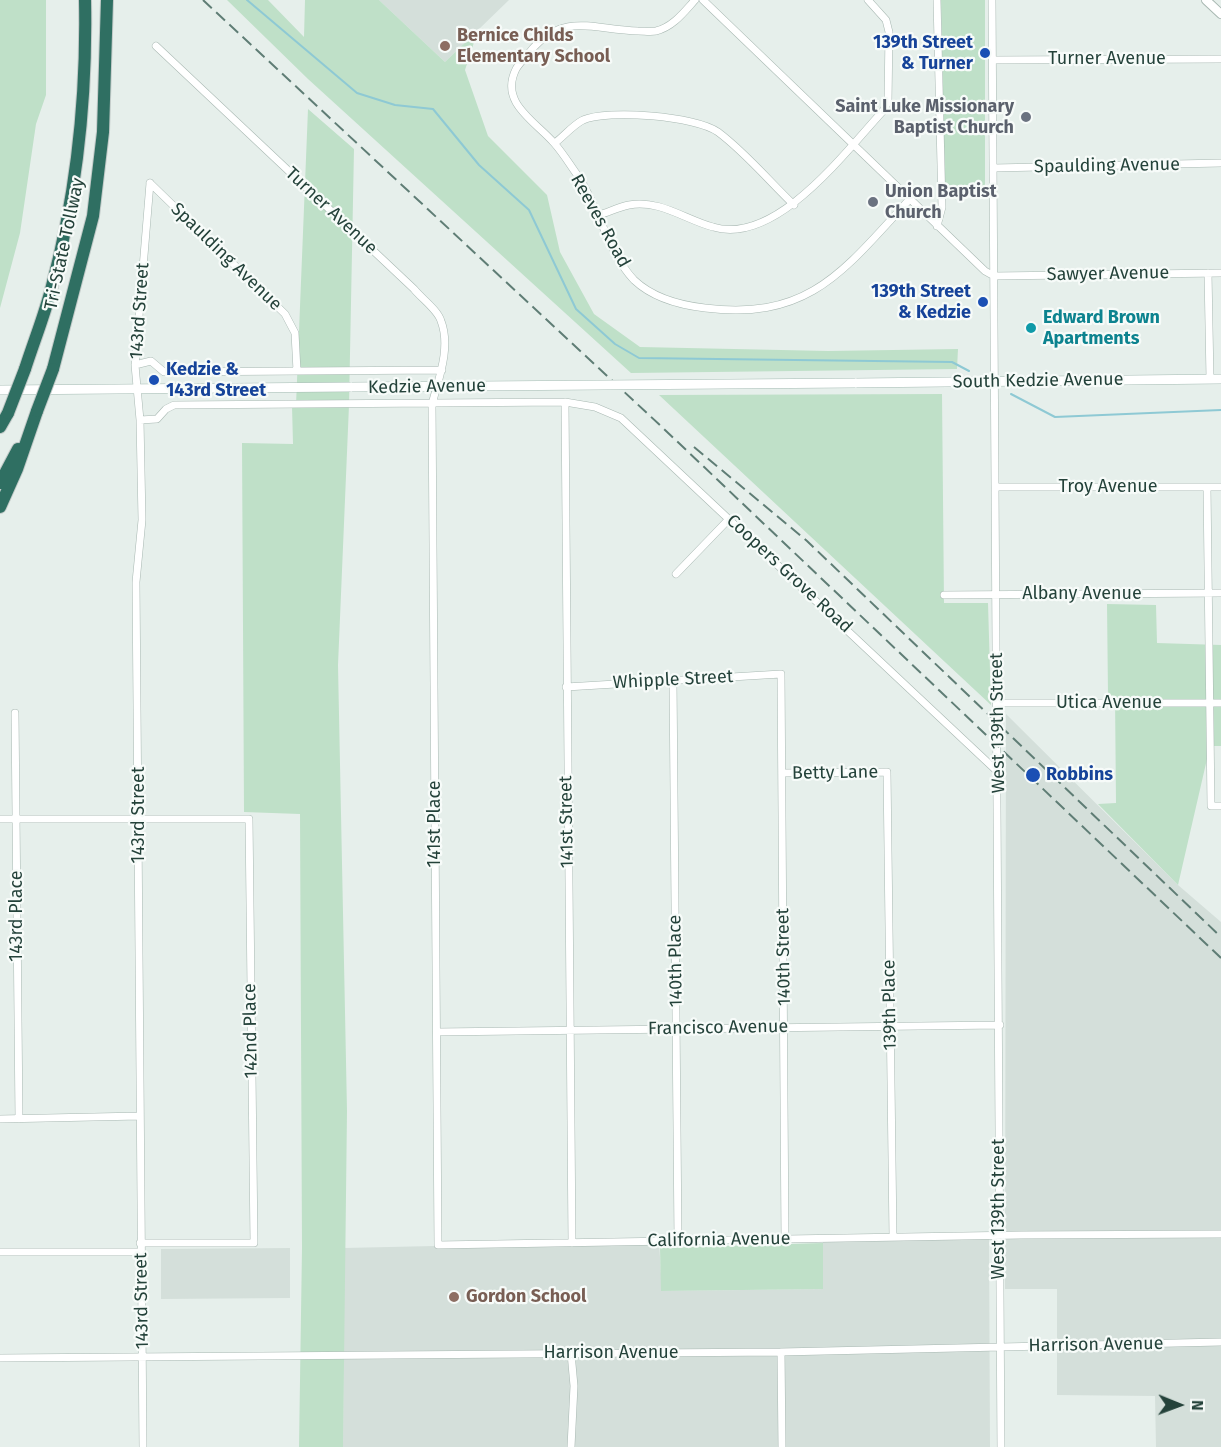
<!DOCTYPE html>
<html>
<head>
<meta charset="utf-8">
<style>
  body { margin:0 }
  #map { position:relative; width:1221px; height:1447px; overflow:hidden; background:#e6efeb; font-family:"Fira Sans",sans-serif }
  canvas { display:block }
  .north { position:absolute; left:1149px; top:1375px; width:60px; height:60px; -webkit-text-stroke:4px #f7fbf9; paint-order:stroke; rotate:91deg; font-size:16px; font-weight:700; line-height:24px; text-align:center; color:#24423a }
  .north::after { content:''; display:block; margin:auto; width:21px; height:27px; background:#24423a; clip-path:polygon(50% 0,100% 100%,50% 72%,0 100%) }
</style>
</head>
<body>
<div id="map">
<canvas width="1221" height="1447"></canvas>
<div class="north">N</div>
</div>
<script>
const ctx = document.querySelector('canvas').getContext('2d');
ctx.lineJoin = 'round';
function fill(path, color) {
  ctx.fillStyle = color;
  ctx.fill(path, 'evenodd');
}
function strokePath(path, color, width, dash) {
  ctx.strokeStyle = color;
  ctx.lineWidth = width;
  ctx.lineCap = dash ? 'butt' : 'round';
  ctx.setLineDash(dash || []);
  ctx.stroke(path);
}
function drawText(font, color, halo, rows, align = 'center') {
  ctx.font = font + ' "Fira Sans",sans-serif';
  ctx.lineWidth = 4.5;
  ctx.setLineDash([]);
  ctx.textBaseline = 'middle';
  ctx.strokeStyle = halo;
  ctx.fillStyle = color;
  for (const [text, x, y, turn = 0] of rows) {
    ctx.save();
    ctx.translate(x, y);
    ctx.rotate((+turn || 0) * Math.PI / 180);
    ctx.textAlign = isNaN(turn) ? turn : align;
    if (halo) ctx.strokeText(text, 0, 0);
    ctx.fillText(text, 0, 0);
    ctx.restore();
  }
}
fill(new Path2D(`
  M379,0h130l-64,62z
  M1006,714l172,171 43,37v525h-65l-1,-51 -98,-1v-106h-52z
  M989,1235l1,212h-647l1,-199 315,-7 3,50 161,-2v-51z
  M290,1248v50l-129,1v-50z`), '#d4dfda');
fill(new Path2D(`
  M0,0h46v95l-10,29 -16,109 -20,75z
  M227,0h41l36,37 1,-37h74l66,62 33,-32 -13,40 23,66 59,59 13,57 34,62 46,33 188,4 130,-2 -1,20 -326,4 -323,-294z
  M941,0h44v193h-40z
  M308,109l46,40 -5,256 -11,260 9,446 -4,336h-44l3,-199 -2,-434 -56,-2 -2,-369 51,1 -1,-38 4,-1z
  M942,394l2,209h44l3,102 -332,-310z
  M1107,604l49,1 1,38 64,2v101h-11l-32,139 -80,-81 18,-1 -1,-107 -7,-1z
  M823,1243v46l-162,2 -1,-43z`), '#bfe0c8');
strokePath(new Path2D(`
  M247,0l110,93 38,12 38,4 46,56 50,45 47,99 39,35 24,14 313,4 17,9
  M1011,394l44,23 166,-7`), '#8ec9d4', 2);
const minor = new Path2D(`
  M695,0c-11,12 -22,27 -39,31 -5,1 -12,0 -18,0 -44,-1 -72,-19 -105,17 -5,7 -13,14 -17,21 -17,34 19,52 38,74 9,10 16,22 24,33 22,33 29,75 56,104 19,18 45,25 71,28 105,13 139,-38 204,-108
  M703,0l282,271 9,5 227,-3
  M992,0l9,1447
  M156,46l258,243c7,9 24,21 27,32 10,26 -2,57 -9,83l6,841 583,-10 200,-1
  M993,60l228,-1
  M555,143c9,-7 18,-18 28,-23 24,-11 113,-4 135,12 27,20 51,49 76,73
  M994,168l227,-5
  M150,183l135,131 10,19 2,38
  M599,215c10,-3 20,-8 30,-10 30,-6 57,15 84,22 63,19 132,-75 170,-116l5,-9 1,-70 -3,-12 -18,-20
  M937,226l5,-19 -5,-207
  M1208,273l2,106
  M135,365l16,-4 13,11 278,-2
  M565,402l7,841
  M140,420l17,-1 9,-10 8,-4 391,-3 30,5 26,11 378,355
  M996,487h225
  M1207,487l4,319h10
  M676,574l53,-55
  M944,595l277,-2
  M673,680l5,561
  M566,687l215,-13 4,565
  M998,703h223
  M15,713l4,406
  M782,773l105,-1 6,465
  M0,819h249l5,424h-114
  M437,1032l563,-7
  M0,1119l140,-3
  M0,1252h140
  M781,1352l1,95
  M571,1353l3,33 -3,61
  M0,1358l781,-6 440,-10
  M143,1447l-7,-865 6,-62 -2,-100 -5,-55 15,-182`);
const tertiary = new Path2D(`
  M1206,0l15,14`);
const secondary = new Path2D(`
  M855,383l366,-4
  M0,390l352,-3`);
const motorway = new Path2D(`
  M25,369c9,-28 20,-55 27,-83 25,-94 35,-189 33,-286
  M53,369l40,-153 10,-84 4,-132
  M0,427l8,-14
  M0,483l18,-34
  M0,507l17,-38 20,-58`);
strokePath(minor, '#a8b8b2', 8);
strokePath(tertiary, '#a8b8b2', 10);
strokePath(secondary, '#a4bbb3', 10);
strokePath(motorway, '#c2cac8', 14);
strokePath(minor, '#fff', 7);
strokePath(tertiary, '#fff', 8);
strokePath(secondary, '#fff', 9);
strokePath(motorway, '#2f6f62', 12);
strokePath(new Path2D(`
  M203,0l460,428 558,530
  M694,447l113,94 414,396`), '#5f7d75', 2, [12, 6]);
const secondaryBridge = new Path2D(`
  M352,387l503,-4`);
const motorwayBridge = new Path2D(`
  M37,411l16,-42
  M8,413l17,-44`);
strokePath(secondaryBridge, '#a4bbb3', 10, []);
strokePath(motorwayBridge, '#c2cac8', 14, []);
strokePath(secondaryBridge, '#fff', 9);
strokePath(motorwayBridge, '#2f6f62', 12);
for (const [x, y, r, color] of [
  [445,46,6,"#8d6e63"],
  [985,53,6,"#1a4fb4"],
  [1026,117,6,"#6b7280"],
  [873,202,6,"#6b7280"],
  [983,302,6,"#1a4fb4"],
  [1031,328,6,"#0f9aa8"],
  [154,380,6,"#1a4fb4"],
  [1033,775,8,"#1a4fb4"],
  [454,1297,6,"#8d6e63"]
]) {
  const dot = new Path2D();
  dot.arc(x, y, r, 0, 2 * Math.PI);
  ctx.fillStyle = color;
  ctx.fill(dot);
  strokePath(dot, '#f7fbf9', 2);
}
drawText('bold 18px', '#785e54', '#f7fbf9', [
  ["Bernice Childs",457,36],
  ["Elementary School",457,57],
  ["Gordon School",466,1297]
], 'left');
drawText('bold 18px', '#164399', '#f7fbf9', [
  ["139th Street",973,43],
  ["& Turner",973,64],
  ["139th Street",971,292],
  ["& Kedzie",971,313],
  ["Kedzie &",166,370,"left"],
  ["143rd Street",166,391,"left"],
  ["Robbins",1046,775,"left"]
], 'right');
drawText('18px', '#24423a', '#f7fbf9', [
  ["Turner Avenue",1107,59],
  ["Spaulding Avenue",1107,166,-1],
  ["Turner Avenue",331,211,43],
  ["Reeves Road",600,221,61],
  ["Tri-State Tollway",65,244,-78],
  ["Spaulding Avenue",226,257,44],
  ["Sawyer Avenue",1108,274,-1],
  ["143rd Street",140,311,-86],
  ["South Kedzie Avenue",1038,381,-1],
  ["Kedzie Avenue",427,387,-1],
  ["Troy Avenue",1108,487],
  ["Coopers Grove Road",789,574,43],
  ["Albany Avenue",1082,594],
  ["Whipple Street",673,680,-3],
  ["Utica Avenue",1109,703],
  ["West 139th Street",998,723,-91],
  ["Betty Lane",835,773,-1],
  ["143rd Street",139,815,-90],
  ["141st Street",567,822,-91],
  ["141st Place",435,824,-90],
  ["143rd Place",17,916,-90],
  ["140th Street",784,957,-91],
  ["140th Place",676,961,-91],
  ["139th Place",890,1005,-91],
  ["Francisco Avenue",718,1028,-1],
  ["142nd Place",251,1031,-91],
  ["West 139th Street",999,1209,-90],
  ["California Avenue",719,1240,-1],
  ["143rd Street",142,1301,-91],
  ["Harrison Avenue",1096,1345,-1],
  ["Harrison Avenue",611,1353]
]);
drawText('bold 18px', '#5b616d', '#f7fbf9', [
  ["Saint Luke Missionary",1014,107],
  ["Baptist Church",1014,128],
  ["Union Baptist",885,192,"left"],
  ["Church",885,213,"left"]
], 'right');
drawText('bold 18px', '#0d838f', '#f7fbf9', [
  ["Edward Brown",1043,318],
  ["Apartments",1043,339]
], 'left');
</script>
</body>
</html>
